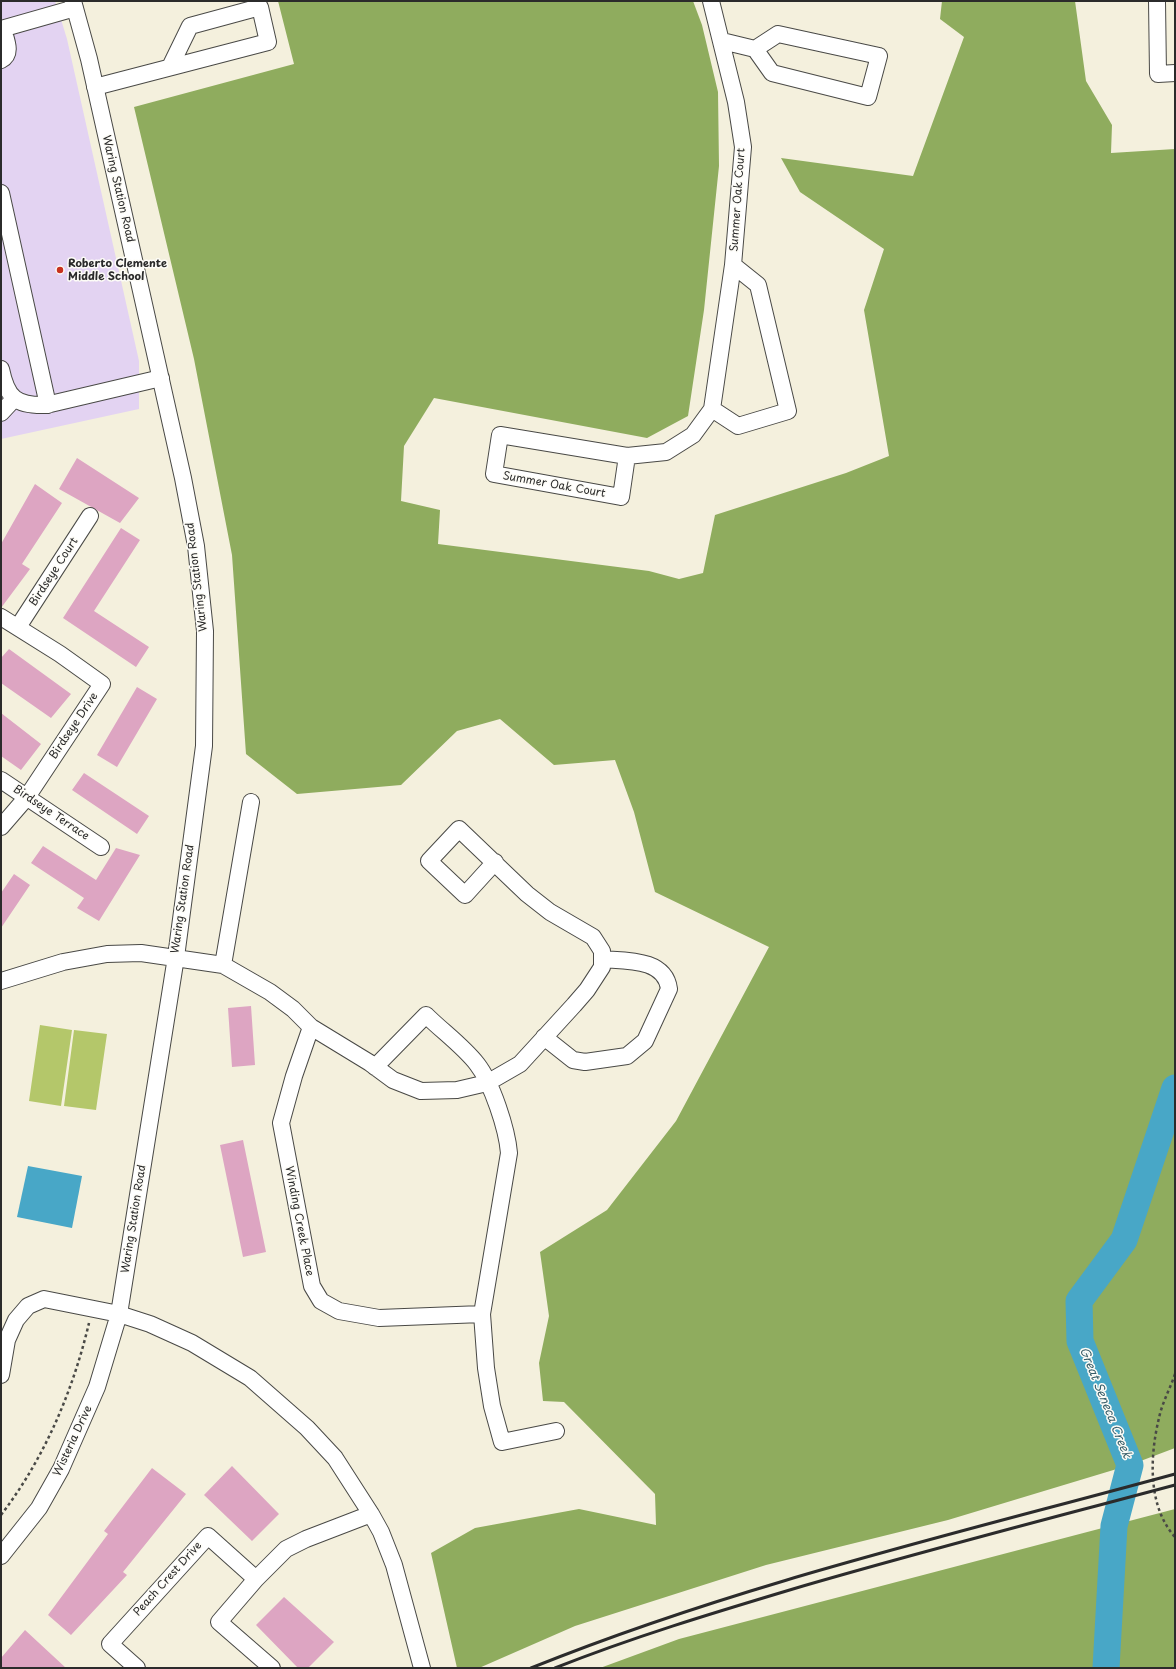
<!DOCTYPE html>
<html>
<head>
<meta charset="utf-8">
<style>
  body { margin:0 }
  #map { position:relative; width:1176px; height:1669px; overflow:hidden; background:#f4f0dd; font-family:"Playpen Sans",sans-serif }
  canvas { display:block }
  .frame { position:absolute; inset:0; border:2px solid #2b2b2b; pointer-events:none }
</style>
</head>
<body>
<div id="map">
<canvas width="1176" height="1669"></canvas>
<div class="frame"></div>
</div>
<script>
const ctx = document.querySelector('canvas').getContext('2d');
ctx.lineJoin = 'round';
function fill(path, color) {
  ctx.fillStyle = color;
  ctx.fill(path, 'evenodd');
}
function strokePath(path, color, width, dash) {
  ctx.strokeStyle = color;
  ctx.lineWidth = width;
  ctx.lineCap = dash ? 'butt' : 'round';
  ctx.setLineDash(dash || []);
  ctx.stroke(path);
}
function drawText(font, color, halo, rows, align = 'center') {
  ctx.font = font + ' "Playpen Sans",sans-serif';
  ctx.lineWidth = 3;
  ctx.setLineDash([]);
  ctx.textBaseline = 'middle';
  ctx.strokeStyle = halo;
  ctx.fillStyle = color;
  for (const [text, x, y, turn = 0] of rows) {
    ctx.save();
    ctx.translate(x, y);
    ctx.rotate((+turn || 0) * Math.PI / 180);
    ctx.textAlign = isNaN(turn) ? turn : align;
    if (halo) ctx.strokeText(text, 0, 0);
    ctx.fillText(text, 0, 0);
    ctx.restore();
  }
}
fill(new Path2D(`
  M1,1h54l4,12 8,26 72,322v48l-138,30z`), '#e3d3f2');
fill(new Path2D(`
  M40,1025l32,5 -11,76 -32,-5z
  M74,1030l33,4 -11,76 -32,-4z`), '#b4c76a');
fill(new Path2D(`
  M278,1h415l9,24 16,67 1,74 -15,144 -16,106 -41,22 -213,-40 -30,48 -3,55 39,9 -2,34 211,27 30,8 24,-6 12,-58 131,-42 43,-17 -25,-146 20,-61 -84,-57 -19,-34 132,18 51,-139 -24,-18 2,-18h133l11,80 26,44 -1,28 64,-4v1299l-45,17 -182,55 -182,45 -191,61 -96,42h-22l-26,-115 44,-25 104,-19 77,16 -1,-31 -91,-92 -21,-1 -4,-38 10,-47 -9,-64 67,-42 69,-89 93,-174 -114,-55 -21,-80 -19,-52 -61,5 -54,-46 -43,12 -56,54 -104,9 -51,-40 -14,-199 -38,-196 -60,-252 160,-43z
  M1175,1509v159h-575l79,-29z`), '#8fac5e');
fill(new Path2D(`
  M28,1166l54,10 -10,52 -55,-11z`), '#48a7c7');
strokePath(new Path2D(`
  M1106,1668l8,-142 16,-61 -50,-124 -1,-40 45,-61 51,-152`), '#48a7c7', 27);
fill(new Path2D(`
  M77,458l62,40 -19,25 -61,-34z
  M35,484l27,19 -40,61 8,5 -29,39v-64z
  M121,528l19,12 -46,71 55,36 -13,20 -73,-49z
  M9,649l62,45 -20,24 -50,-35v-25z
  M137,687l20,12 -40,68 -20,-12z
  M1,713l40,31 -20,26 -20,-14z
  M84,773l65,43 -12,18 -65,-44z
  M43,846l53,34 20,-32 24,7 -41,66 -22,-13 7,-10 -53,-35z
  M14,874l16,11 -29,43v-35z
  M251,1006l4,59 -23,2 -4,-59z
  M243,1140l23,112 -23,5 -23,-112z
  M232,1466l47,48 -27,27 -48,-46z
  M152,1468l34,26 -63,78 4,3 -56,60 -23,-20 60,-81 -4,-3z
  M284,1597l50,45 -26,26h-10l-42,-43z
  M25,1630l41,38h-65v-10z`), '#dda5c2');
const minor = new Path2D(`
  M1157,1l1,73 17,-1
  M1,29l74,-21
  M722,41l33,8 17,24 96,24 11,-41 -101,-22 -23,15
  M1,60c12,-6 5,-20 2,-31
  M95,87l173,-45 -8,-35 -70,19 -20,41
  M1,193l47,212
  M1,369c6,29 15,37 45,36l115,-27
  M712,409l26,17 50,-15 -30,-126 -25,-20
  M1,413l13,-14
  M627,456l-6,41 -127,-23 6,-39 127,21 39,-4 27,-17 19,-26 21,-144 10,-118 -7,-45 -25,-101
  M1,617l59,37 42,30 -75,113 -26,30
  M18,627l72,-111
  M1,780l100,67
  M223,965l28,-163
  M1,981l62,-19 44,-8 34,-1 82,12 47,27 23,17 18,18 59,36 23,17 28,11 36,-1 30,-7 33,-19 54,-59 13,-15 15,-23v-16l-9,-14 -43,-25 -23,-18 -68,-65 -30,32 36,34 30,-33
  M311,1027l-17,49 -13,47 31,163 9,15 18,10 40,7 103,-4
  M544,1037l29,23 12,2 42,-6 18,-15 24,-52c-4,-31 -44,-28 -67,-30
  M375,1067l51,-52c16,16 37,31 51,49 15,19 30,65 32,89l-27,161 4,54 6,38 10,36 54,-11
  M1,1375l6,-35 9,-20 12,-14 16,-7 75,15 31,10 42,19 58,35 57,50 28,30 36,56 10,18 13,33 28,103
  M1,1556l38,-48 22,-39 36,-82 22,-73 57,-357 28,-211 1,-115 -9,-85 -13,-68 -94,-419 -16,-58
  M137,1668l-27,-24 98,-108 48,43
  M272,1668l-53,-46 37,-43 30,-30 20,-10 65,-25`);
strokePath(minor, '#494946', 18);
strokePath(new Path2D(`
  M1175,1374c-5,15 -13,29 -16,44 -9,37 -12,88 16,119
  M1,1515c43,-56 72,-124 88,-192`), '#494946', 2.5, [3, 3]);
strokePath(minor, '#fff', 16);
strokePath(new Path2D(`
  M531,1668c208,-84 428,-135 644,-194
  M555,1668c78,-31 158,-55 238,-79 126,-37 255,-70 382,-104`), '#2b2b2b', 3);
for (const [x, y, r, color] of [
  [60,270,4,"#c8321e"]
]) {
  const dot = new Path2D();
  dot.arc(x, y, r, 0, 2 * Math.PI);
  ctx.fillStyle = color;
  ctx.fill(dot);
  strokePath(dot, '#fdfcf7', 1.5);
}
drawText('11px', '#2b2b2b', '#fdfcf7', [
  ["Waring Station Road",118,189,77],
  ["Summer Oak Court",738,200,-86],
  ["Summer Oak Court",554,485,10],
  ["Birdseye Court",54,572,-57],
  ["Waring Station Road",197,577,-97],
  ["Birdseye Drive",74,726,-56],
  ["Birdseye Terrace",51,813,34],
  ["Waring Station Road",183,899,-82],
  ["Waring Station Road",134,1219,-81],
  ["Winding Creek Place",299,1221,79],
  ["Wisteria Drive",73,1441,-65],
  ["Peach Crest Drive",168,1579,-48]
]);
drawText('bold 11px', '#2b2b2b', '#fdfcf7', [
  ["Roberto Clemente",68,264],
  ["Middle School",68,277]
], 'left');
drawText('italic 12px', '#375d69', '#fdfcf7', [
  ["Great Seneca Creek",1105,1403,68]
]);
</script>
</body>
</html>
